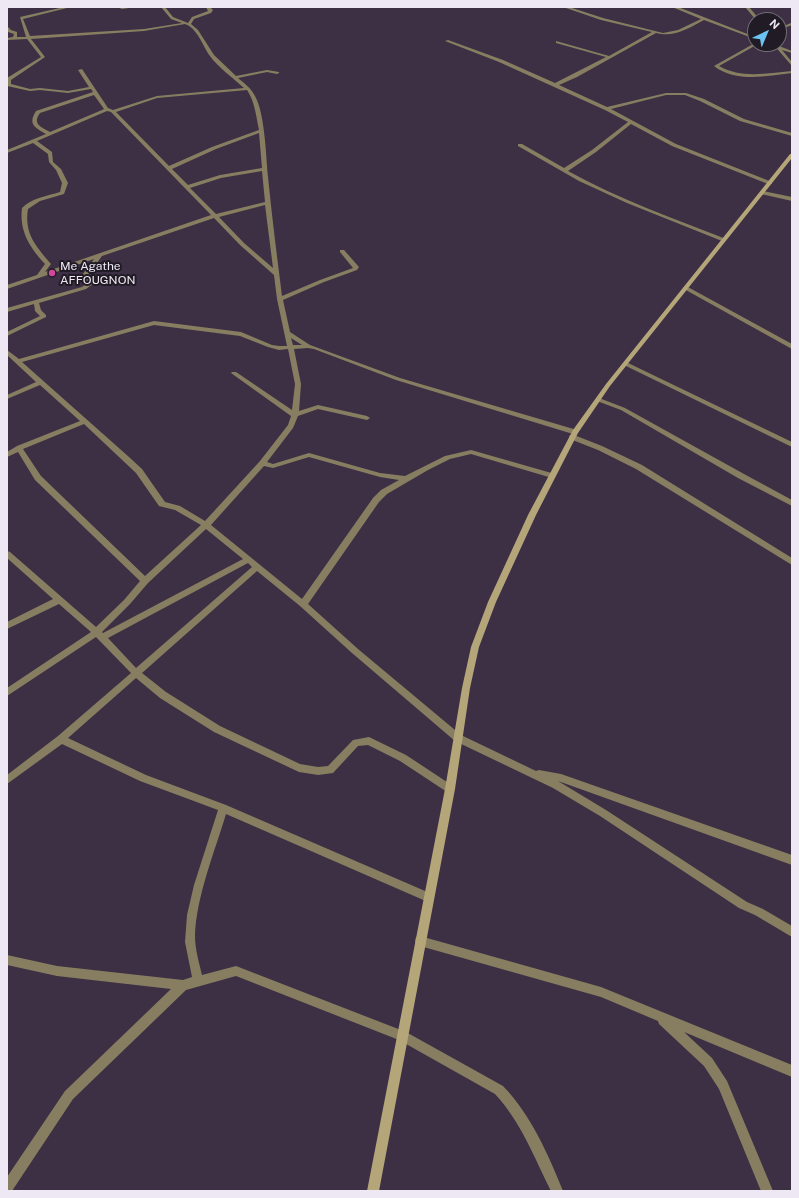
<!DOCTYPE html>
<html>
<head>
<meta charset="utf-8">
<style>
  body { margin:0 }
  #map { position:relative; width:799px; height:1198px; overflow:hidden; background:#3d3044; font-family:"Public Sans",sans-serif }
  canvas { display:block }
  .frame { position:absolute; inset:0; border:8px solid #eee7f4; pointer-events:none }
  .north { position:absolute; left:747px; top:12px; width:40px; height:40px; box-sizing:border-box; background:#201b24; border:1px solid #726d77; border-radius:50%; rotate:44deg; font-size:11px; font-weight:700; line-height:16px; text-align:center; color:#eee7f4 }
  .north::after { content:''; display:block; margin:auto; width:14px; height:18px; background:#6ac3f1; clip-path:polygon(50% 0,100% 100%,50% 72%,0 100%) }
</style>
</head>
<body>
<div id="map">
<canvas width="799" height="1198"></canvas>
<div class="frame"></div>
<div class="north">N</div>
</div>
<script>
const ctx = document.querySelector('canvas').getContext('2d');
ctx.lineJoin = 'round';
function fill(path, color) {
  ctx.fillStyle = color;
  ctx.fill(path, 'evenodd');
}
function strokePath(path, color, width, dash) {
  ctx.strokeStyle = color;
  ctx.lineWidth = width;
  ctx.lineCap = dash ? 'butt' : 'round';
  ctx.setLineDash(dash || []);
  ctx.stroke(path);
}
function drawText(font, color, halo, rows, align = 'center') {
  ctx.font = font + ' "Public Sans",sans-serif';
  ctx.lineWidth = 4;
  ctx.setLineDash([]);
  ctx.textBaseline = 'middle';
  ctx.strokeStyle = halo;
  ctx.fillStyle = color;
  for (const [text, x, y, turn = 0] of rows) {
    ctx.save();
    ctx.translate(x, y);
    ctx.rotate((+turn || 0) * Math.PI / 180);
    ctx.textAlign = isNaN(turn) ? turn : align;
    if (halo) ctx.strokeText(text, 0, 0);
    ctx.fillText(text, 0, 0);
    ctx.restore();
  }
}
fill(new Path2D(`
  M64,7h7l-48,12 7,17 114,-7 38,-6 -11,-4 -10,-12h4l8,10 15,6 4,-6 16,-6 -2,-4h4l3,3 -2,3 -17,6 -3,5 7,6 16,25 22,21 31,-6 12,2v1l-2,1 -10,-2 -29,6c6,5 13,10 17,18 10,18 11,60 13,81 4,40 9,80 14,119l38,-16 33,-12 -13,-16v-2h4l15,17 -2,3 -33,12 -41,18 7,32 20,13 90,33 177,52 1,2 -3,2h-2l-177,-54 -82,-31 -6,-1 -14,1 7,35 -2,27 19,-6 49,11 3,2 -3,2 -49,-11 -20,7 -5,12 -26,34 6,2 36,-11 71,20 25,3 40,-20 26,-6 84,24 1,2 -4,2 -81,-24 -21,5 -22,11 -41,24 -8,8 -71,102 50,45 103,86 75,36 3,-1 22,4 231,81v10l-234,-84 48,29 141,92 16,7 29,17v11l-37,-22 -16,-7 -139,-92 -47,-28 -98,-47 -103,-88 -52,-47 -43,-35 -115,102 24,19 54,34 80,38 18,3 10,-1 25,-26 16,-3 37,18 47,31 2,3 -2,3 -3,1 -3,-1 -47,-31 -32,-16 -10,1 -25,27 -15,2 -19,-3 -85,-40 -54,-34 -24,-20 -68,60 78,37 80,30 206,89 1,3 -1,3 -4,2 -202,-88c-11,37 -30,83 -31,122 0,13 4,26 7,39l34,-9 170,66 97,54c28,29 45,68 60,105h-12c-17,-34 -30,-69 -56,-97l-96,-54 -163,-64 -50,14 -113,109 -61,92h-5v-14l58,-86 106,-102 -114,-13 -50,-11v-10l50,11 126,14 9,-3 -7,-35 2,-27 7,-30 24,-75 -78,-29 -78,-37 -55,40v-9l51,-39 73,-63 -35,-36 -89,59v-8l84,-56 -32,-28 -52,25v-7l46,-23 -46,-41v-7l3,1 86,75 28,-27 16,-19 -105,-101 -17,-28 -11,5v-5l10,-6 63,-25 -40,-36 -33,14v-4l29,-13 -29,-27v-5l12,9 135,-38 87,11 31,13 7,1h8l-10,-47 -3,-24 -34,-30 -26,-27 -112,38 -16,22 7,4v2l-7,5 -47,14 2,7 5,5v2l-39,19v-4l33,-16 -5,-5 -1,-7 -27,8v-4l75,-21 5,-4 -7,-5 14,-19 -87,30v-4l30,-10 8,-11c-15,-16 -26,-33 -23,-56 10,-10 25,-12 38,-16l2,-9 -6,-13 -7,-8 -1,-8 -15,-11 -26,10v-3l39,-16c-12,-7 -18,-10 -10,-23l57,-19 -2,-3 -23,4 -28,-3 -10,1 -23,-5v-8l34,-21 -14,-18 -20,1v-2l6,-1 1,-3 -6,-2 -1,-6 4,4 6,2v5h9l-6,-20zM185,24c13,5 17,21 25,32 7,10 24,23 34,32l-87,8 -44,14 -5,-2 -26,-39 -4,1 11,17 -21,4 -28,-3 -10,1 -19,-5v-4l34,-23 -14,-18 113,-8zM247,90c8,12 9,26 12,40l-47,17 -43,19 -53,-54 41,-14zM94,95l10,14 -2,1 -52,22c-9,-5 -18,-8 -10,-19zM107,111l4,1 100,103 -166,57 6,-8c-15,-18 -27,-30 -23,-55l12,-8 24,-7 4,-11 -7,-14 -8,-7 -1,-10 -15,-11zM259,133l3,35 -42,7 -32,10 -16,-16 44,-20zM262,171l3,31 -49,12 -26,-26 31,-10zM265,205l8,63 -29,-25 -25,-26zM154,325l86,11 28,11 11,3 9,-1 7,35 -3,26 -56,-38h-4l-1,1 60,43 -3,9 -28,36 -55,60 -25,-15 -15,-4 -23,-33 -13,-12 -107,-95zM291,338l11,7h-9zM84,424l52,49 23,33 16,4 26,15 -56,51 -104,-100 -18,-27zM309,457l71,20 19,3 -18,10 -8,8 -71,101 -91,-74 53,-59 9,2zM206,529l37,30 -140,74 -1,-1 28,-28 18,-21zM248,563l4,4 -116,101 -28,-30z
  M117,7h19l-14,2z
  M563,7h6l34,11 60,15 15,-3 23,-11 -29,-12h6l77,30v2l-51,-19c-15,8 -30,18 -48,13l-79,44 -18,8 48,22 59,-14h20l18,6 40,20 48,14v3l-52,-15 -40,-20 -15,-6h-19l-55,14 65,35 96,38v2h-4l-96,-38 -41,-22 -35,28 -28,19c50,28 105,47 158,68v2h-4l-95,-38 -48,-22 -61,-35v-2h4l42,24 28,-18 36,-28 -23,-12 -106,-48 -54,-21 3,-1 55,20 52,23 51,-26 -50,-14v-2l53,15 43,-24 -51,-12z
  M745,7h4l11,13h-4z
  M791,23h1v2l-13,5v-2z
  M755,43l3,1 -39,22c23,13 48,7 73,5v2c-25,3 -56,10 -78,-7z
  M773,44h4l2,2 13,5v2l-10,-3 10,12v4z
  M763,191l29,6v4l-31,-7 -1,-1z
  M686,286l106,58v5l-108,-60 -1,-1z
  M626,362l166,80v5l-168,-82v-2z
  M599,398l26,10 119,66 48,26v6l-54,-28 -117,-68 -24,-9 -1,-1z
  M570,435h4l28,11 40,19 150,93v7l-156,-96 -38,-19 -28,-11 -1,-2z
  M420,936l181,51 191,78v12l-108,-45 28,26 15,23 46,110h-12l-42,-102 -15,-23 -45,-42 -1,-3 -57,-24 -181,-51 -4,-1 -1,-4 1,-4z`), '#877e61');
fill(new Path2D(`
  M790,154h2v4l-182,228 -32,47 -42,82 -40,87 -17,45 -9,41 -15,101 -76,402h-12l78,-402 17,-101 9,-41 17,-45 40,-87 45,-85 33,-46z`), '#b4a678');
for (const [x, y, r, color] of [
  [52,273,4,"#d1479c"]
]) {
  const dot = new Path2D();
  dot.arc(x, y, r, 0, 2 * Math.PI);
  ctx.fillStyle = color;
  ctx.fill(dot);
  strokePath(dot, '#201b24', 1.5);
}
drawText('12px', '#eee7f4', '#201b24', [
  ["Me Agathe",60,266],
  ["AFFOUGNON",60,280]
], 'left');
</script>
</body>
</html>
